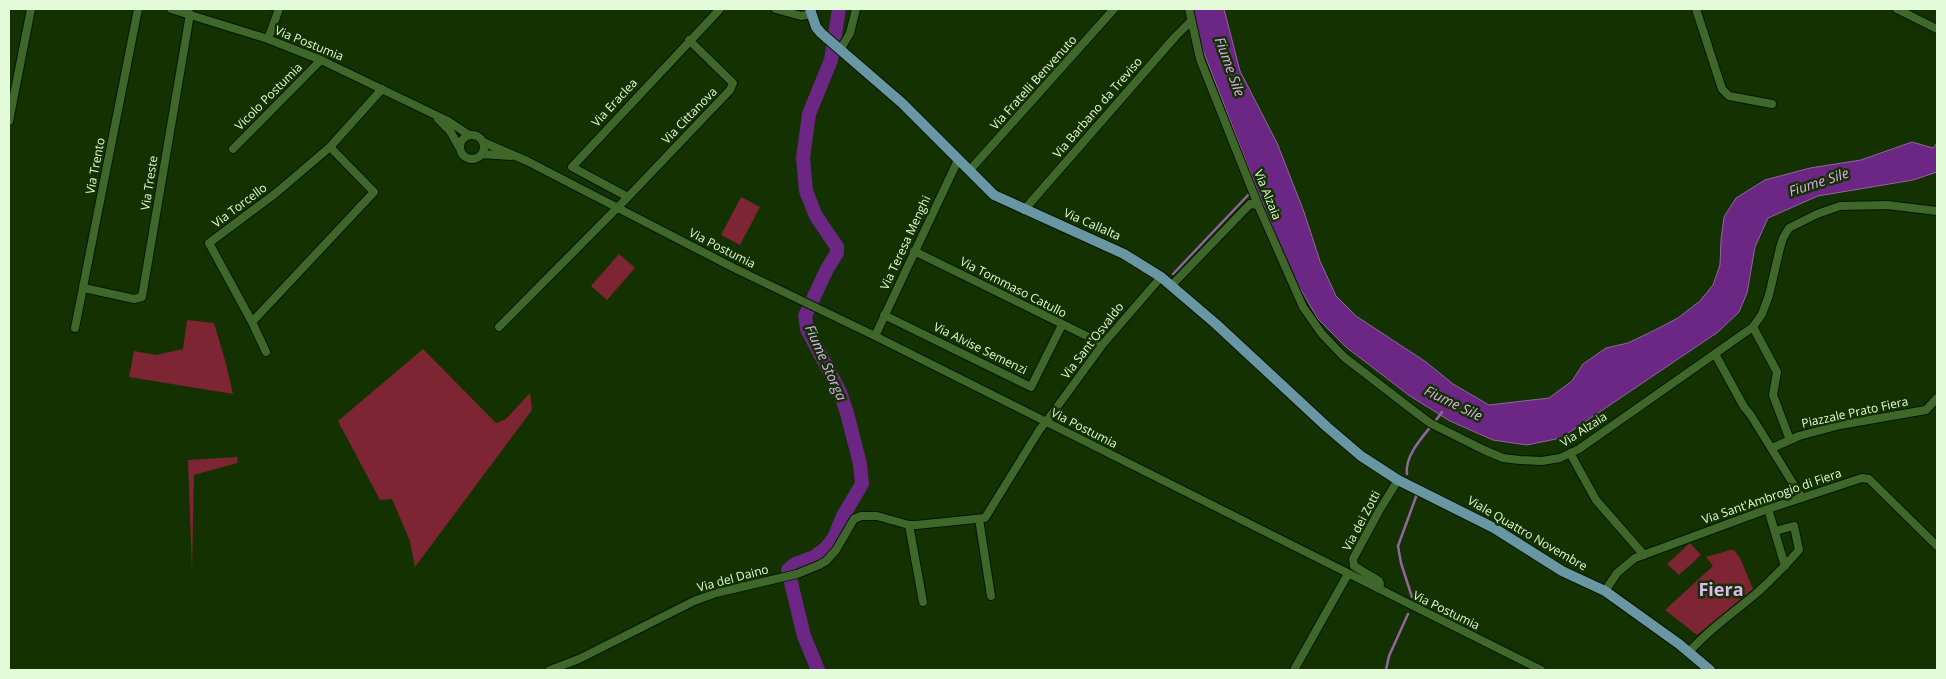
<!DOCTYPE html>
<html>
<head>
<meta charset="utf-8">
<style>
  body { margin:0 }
  #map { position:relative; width:1946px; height:679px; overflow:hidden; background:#143102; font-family:"Open Sans",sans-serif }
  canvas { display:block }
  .frame { position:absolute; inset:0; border:10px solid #e3fbd9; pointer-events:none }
</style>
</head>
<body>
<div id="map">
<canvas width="1946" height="679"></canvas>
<div class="frame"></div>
</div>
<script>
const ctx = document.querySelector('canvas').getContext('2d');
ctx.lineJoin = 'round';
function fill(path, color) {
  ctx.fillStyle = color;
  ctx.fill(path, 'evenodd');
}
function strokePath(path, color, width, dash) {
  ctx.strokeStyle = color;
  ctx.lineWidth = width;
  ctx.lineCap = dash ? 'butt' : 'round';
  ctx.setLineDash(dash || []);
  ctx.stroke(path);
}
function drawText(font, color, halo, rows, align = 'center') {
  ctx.font = font + ' "Open Sans",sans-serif';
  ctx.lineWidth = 5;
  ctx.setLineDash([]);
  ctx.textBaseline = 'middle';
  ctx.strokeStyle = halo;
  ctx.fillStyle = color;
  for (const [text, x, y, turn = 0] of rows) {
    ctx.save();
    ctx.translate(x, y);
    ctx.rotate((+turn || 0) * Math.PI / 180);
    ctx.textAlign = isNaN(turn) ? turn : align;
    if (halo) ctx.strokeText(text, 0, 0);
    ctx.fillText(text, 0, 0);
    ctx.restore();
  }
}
fill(new Path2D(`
  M741,197l19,10 -20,38 -19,-10z
  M619,254l16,14 -28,32 -16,-14z
  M187,320l27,3 11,37 8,34 -104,-17 5,-26 22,4 27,-6z
  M423,349l73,74 10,-4 24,-26 2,17 -117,157 -5,-26 -18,-42 -12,1 -42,-79z
  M238,457l-1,6 -43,12 -2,96 -4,-111z
  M1690,543l11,12 -22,20 -12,-11z
  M1730,550h4l6,8 13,31 -56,46 -32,-25 48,-44 -7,-9z`), '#7d2532');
const water = new Path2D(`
  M1193,9h31l16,62 37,72 27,69 16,49 16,35 20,20 70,46 27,22 36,21 60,-7 23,-17 11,-17 23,-16 22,-5 25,-12 25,-13 22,-17 13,-16 7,-20 1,-25 3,-23 12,-19 29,-18 45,-12 51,-8 51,-18 21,6 4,-5v29l-24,8 -95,16 -50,22 -13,29 -8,46 -8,19 -21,20 -157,106 -34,7 -34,-5 -43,-19 -40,-25 -64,-49 -28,-28 -24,-41 -38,-91 -59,-152z`);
fill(water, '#6b2783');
strokePath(water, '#8f679d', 1);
strokePath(new Path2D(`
  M1173,274l78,-82
  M1407,474c-3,-22 23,-44 35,-62
  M1412,597l-11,-34 -3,-17 19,-52
  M1386,670l3,-14 19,-42`), '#8f679d', 2.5);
strokePath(new Path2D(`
  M818,670l-14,-34 -16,-66 7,-6 19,-7 12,-9 8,-10 9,-22 19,-32 -2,-20 -13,-51 -7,-21 -33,-63 -2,-13 22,-47 10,-16v-6l-21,-31 -10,-25 -3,-33 6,-44 22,-54 8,-51`), '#6b2783', 14);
const minor = new Path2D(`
  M171,9l97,30 53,21 127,61 21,14
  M776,9l25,7 11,-2
  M1189,9l11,50 58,146 45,102 19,27 22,23 66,51 20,15 54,27 19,8 17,2 22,1 18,-3 19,-9 174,-122 9,-13 7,-19 11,-47 3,-10 6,-10 28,-14 23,-8 47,-1 50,6
  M1696,9l26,80 7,7 43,8
  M1897,9l40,20
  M268,39l11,-30
  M840,50l10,-17 6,-24
  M438,119l12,12 9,16
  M9,121l22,-112
  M460 147a12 12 0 1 1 24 0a12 12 0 1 1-24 0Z
  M483,142l44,19 207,107 141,68 666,334
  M330,147l44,45 -122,130 -43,-79 67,-50 54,-46 52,-58
  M233,149l88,-89
  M482,154l29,2
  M969,171l145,-162
  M628,197l-56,-30 148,-158
  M1024,210l151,-173 15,-15
  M914,251l189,93
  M1171,286l79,-82 8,1
  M84,288l50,11 8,-2 48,-283
  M884,315l147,72 31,-62
  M252,322l14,30
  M499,327l129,-130 102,-107 3,-7 -44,-43
  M1753,327l24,45 -4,23 17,45
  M75,328l63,-319
  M875,336l83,-176
  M1715,354l29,53 6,7 52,84
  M1772,448l27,-12 41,-11 86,-15 11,-12
  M1570,453l26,47 48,55
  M1768,509l17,57
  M979,519l12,77
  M909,525l14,77
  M1379,589l1,-5 -1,-3 -25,-15 -1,-7 26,-48 19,-31
  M1605,591l12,-18 18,-15 133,-49 94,-31 7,1 68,67
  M1689,652c21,-24 47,-41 70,-61 14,-13 28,-27 40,-41l-5,-24 -19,5
  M550,670l29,-11 115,-58 22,-8 81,-19 22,-9 7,-4 10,-11 18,-31 7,-3h16l32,9h7l69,-7 55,-89 6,-7 57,-78 58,-67
  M1294,670l54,-96`);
const major = new Path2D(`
  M810,9l6,18 5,6 81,70 92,92 130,59 37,23 55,47 111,103 34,29 37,24 96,48 68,43 43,20 74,53 31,26`);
strokePath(minor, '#041700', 10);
strokePath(major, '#041700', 12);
strokePath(minor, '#3f672a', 8);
strokePath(major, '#6996a3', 10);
drawText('12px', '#e3fbd9', '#143102', [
  ["Via Postumia",309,44,22],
  ["Via Fratelli Benvenuto",1034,83,-48],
  ["Vicolo Postumia",269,97,-45],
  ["Via Eraclea",615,103,-47],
  ["Via Barbano da Treviso",1098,108,-49],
  ["Via Cittanova",690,116,-46],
  ["Via Trento",96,166,-79],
  ["Via Treste",150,183,-81],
  ["Via Alzaia",1267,195,68],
  ["Via Torcello",240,206,-37],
  ["Via Callalta",1092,225,24],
  ["Via Teresa Menghi",906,243,-65],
  ["Via Postumia",722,249,27],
  ["Via Tommaso Catullo",1013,288,27],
  ["Via Sant'Osvaldo",1093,341,-52],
  ["Via Alvise Semenzi",980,349,26],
  ["Piazzale Prato Fiera",1855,413,-12],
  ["Via Postumia",1084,429,27],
  ["Via Alzaia",1584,430,-33],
  ["Via Sant'Ambrogio di Fiera",1772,497,-19],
  ["Via dei Zotti",1362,521,-62],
  ["Viale Quattro Novembre",1527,534,30],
  ["Via del Daino",733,579,-15],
  ["Via Postumia",1446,611,26]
]);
drawText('italic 14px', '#deacf3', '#143102', [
  ["Fiume Sile",1229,67,70],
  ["Fiume Sile",1819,183,-18],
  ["Fiume Storga",825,363,66],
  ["Fiume Sile",1453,404,26]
]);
drawText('bold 18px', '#e3b6f6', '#143102', [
  ["Fiera",1721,591]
]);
</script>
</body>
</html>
